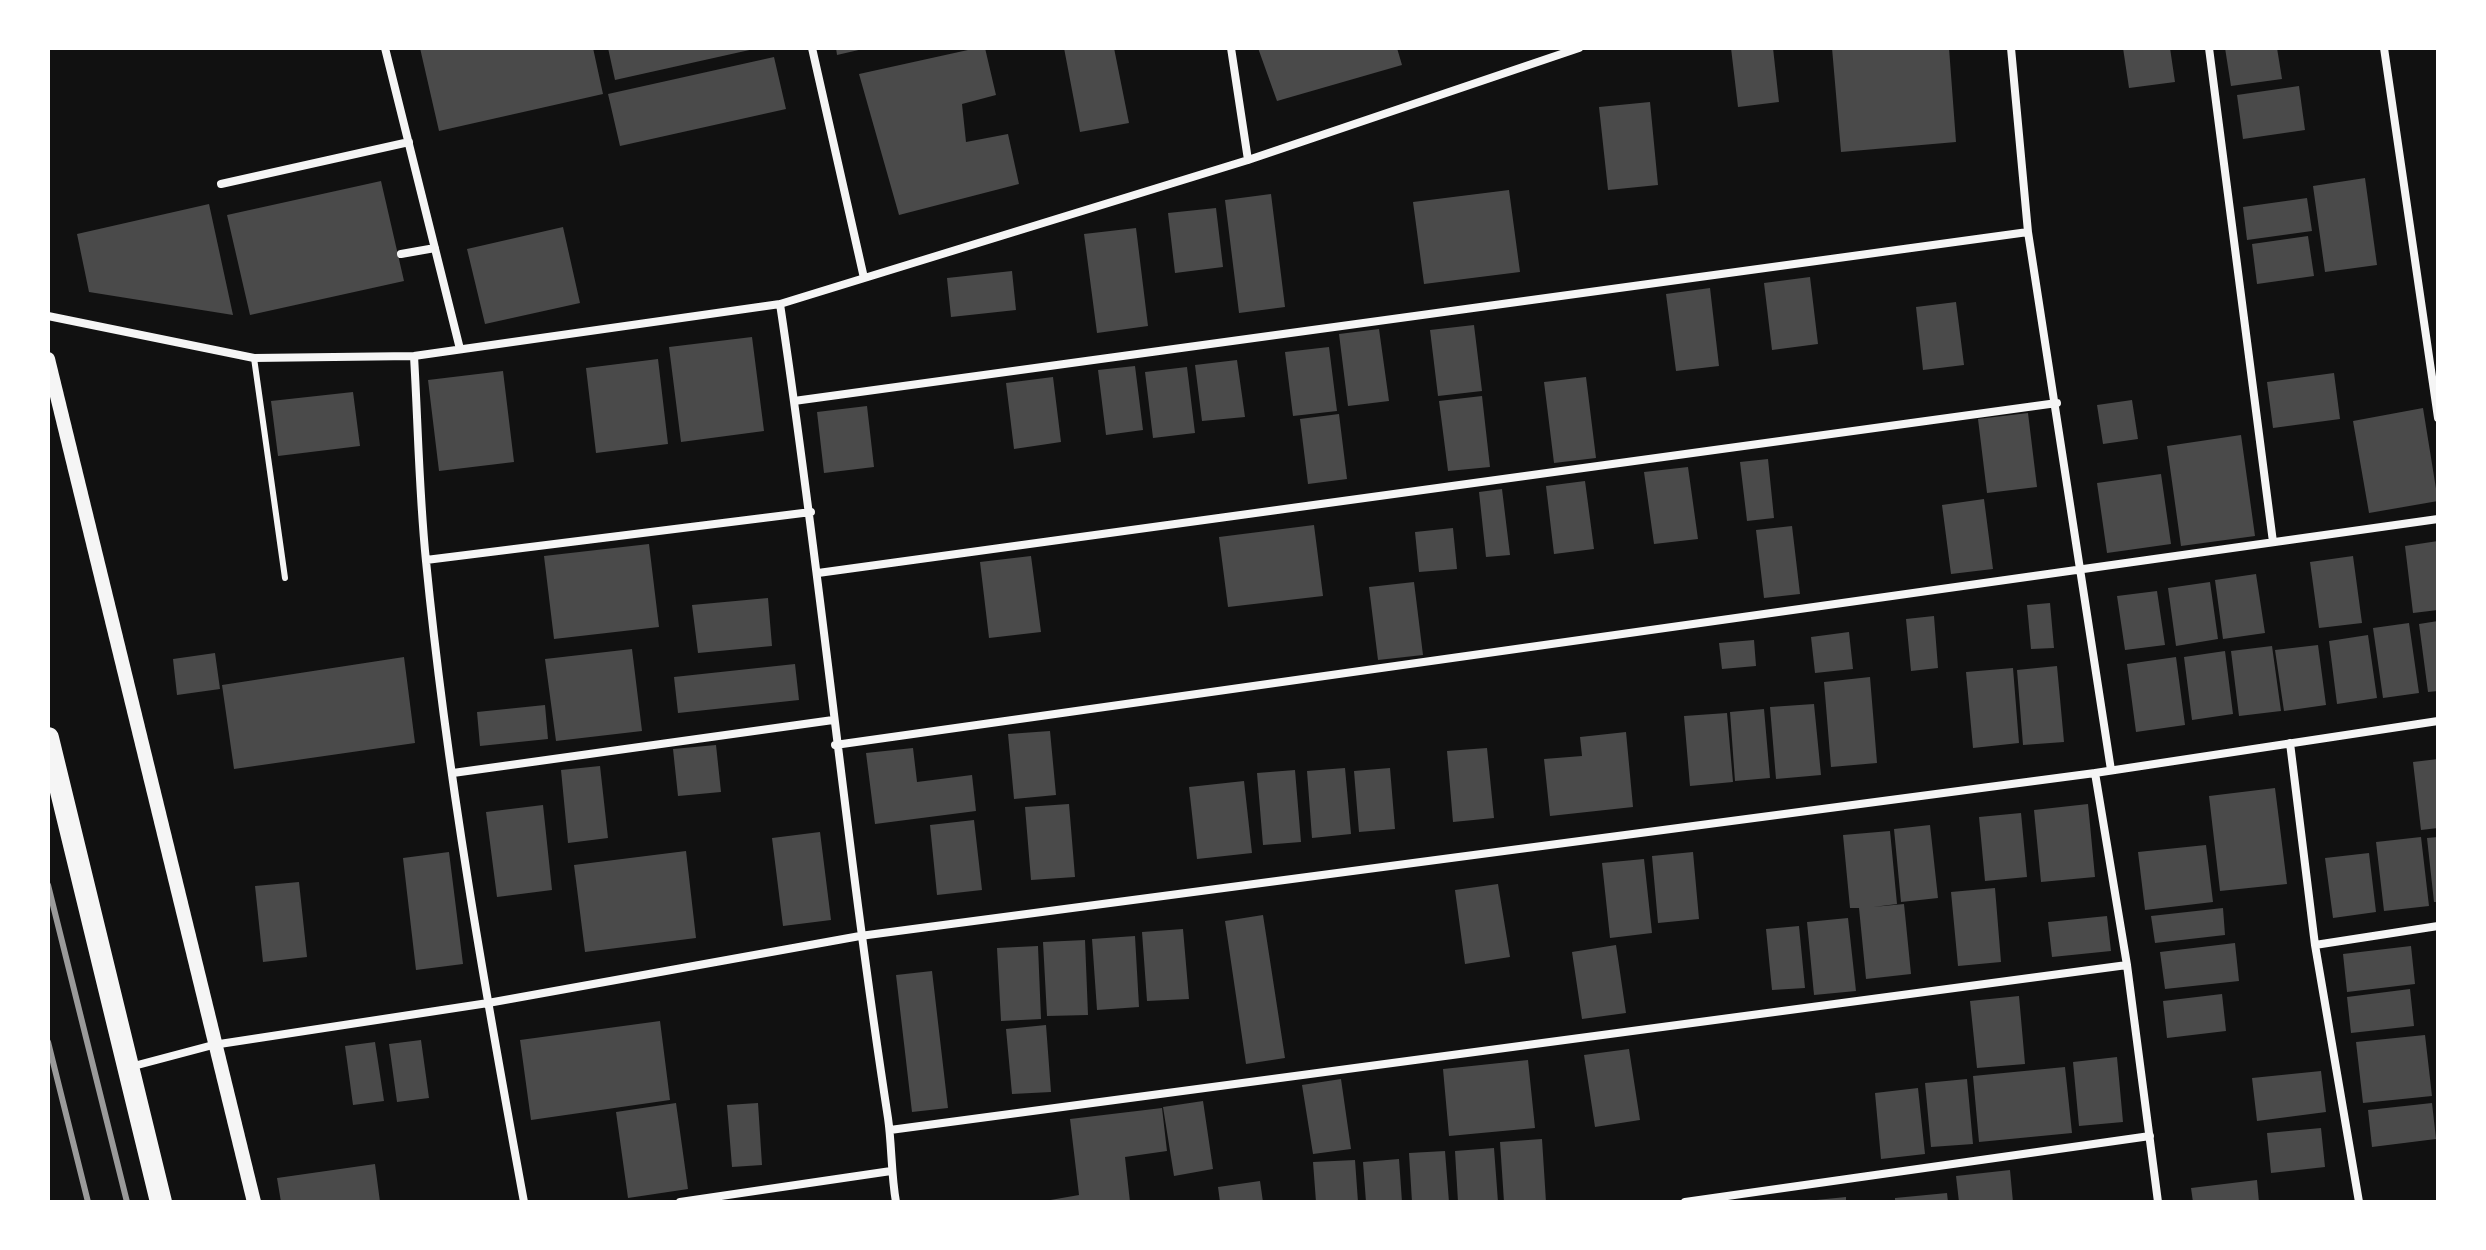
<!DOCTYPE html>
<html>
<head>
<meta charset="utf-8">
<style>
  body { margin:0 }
  #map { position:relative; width:2486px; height:1250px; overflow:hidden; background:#111; font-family:Barlow,sans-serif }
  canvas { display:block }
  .frame { position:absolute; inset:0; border:50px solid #fff; pointer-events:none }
</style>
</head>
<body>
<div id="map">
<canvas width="2486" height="1250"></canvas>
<div class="frame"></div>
</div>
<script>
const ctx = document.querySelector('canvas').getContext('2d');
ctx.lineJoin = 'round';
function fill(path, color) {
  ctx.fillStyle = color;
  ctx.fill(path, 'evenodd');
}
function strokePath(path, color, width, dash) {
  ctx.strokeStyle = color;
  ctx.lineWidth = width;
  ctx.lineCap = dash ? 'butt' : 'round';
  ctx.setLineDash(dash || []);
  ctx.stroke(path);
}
fill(new Path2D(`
  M420,48h173l10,46 -164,37z
  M608,48h146v1l-139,31z
  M836,48h27v1l-26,6z
  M977,48h8l11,47 -34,9 4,38 42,-8 11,50 -120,31 -40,-141z
  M1064,48h50l15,75 -49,9z
  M1258,48h139l5,17 -125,36z
  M1731,48h42l6,54 -41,5z
  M1832,48h117l7,94 -115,10z
  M2123,48h47l5,34 -46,6z
  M2225,48h52l5,31 -51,7z
  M774,57l12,52 -166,37 -12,-52z
  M2299,86l6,44 -62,9 -6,-44z
  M1650,102l8,83 -50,5 -9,-83z
  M2365,178l12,87 -52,7 -12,-86z
  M381,181l23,100 -154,34 -23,-100z
  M1509,190l11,82 -96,12 -11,-82z
  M1271,194l14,113 -46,6 -14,-113z
  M2307,198l5,33 -65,9 -4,-33z
  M209,204l24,111 -144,-23 -12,-58z
  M1216,208l7,59 -48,6 -7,-60z
  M563,227l17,76 -95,21 -18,-75z
  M1136,228l12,98 -51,7 -13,-99z
  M2308,236l6,40 -57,8 -5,-40z
  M1012,271l4,39 -65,7 -4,-39z
  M1810,277l8,67 -46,6 -8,-67z
  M1710,288l9,78 -43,5 -10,-77z
  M1956,302l8,63 -41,5 -7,-63z
  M1474,325l8,66 -44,5 -8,-66z
  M1379,329l10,72 -41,5 -9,-72z
  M752,337l12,94 -83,11 -12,-95z
  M1329,347l8,64 -44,5 -8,-64z
  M658,359l10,85 -72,9 -10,-85z
  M1237,360l8,57 -43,4 -7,-56z
  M1135,366l8,64 -37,5 -8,-65z
  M1187,367l8,66 -42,5 -8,-66z
  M503,371l11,91 -75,9 -11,-91z
  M2334,373l6,46 -67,9 -6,-46z
  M1053,377l8,65 -47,7 -8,-66z
  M1586,377l10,81 -42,5 -10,-81z
  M353,392l7,54 -82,10 -7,-55z
  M1482,396l8,71 -42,4 -9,-70z
  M2132,400l6,39 -35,5 -6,-39z
  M867,406l7,61 -50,6 -7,-61z
  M2423,408l15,93 -69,12 -16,-92z
  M2028,413l9,74 -50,6 -9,-74z
  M1339,414l8,65 -39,5 -8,-65z
  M2241,435l14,101 -74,10 -14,-100z
  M1768,459l6,59 -27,3 -7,-59z
  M1688,467l10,72 -44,5 -10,-72z
  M2161,474l10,70 -64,9 -10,-70z
  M1585,481l9,68 -40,5 -8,-68z
  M1502,489l8,66 -24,2 -7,-65z
  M1984,499l9,70 -42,5 -9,-69z
  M1314,525l9,71 -95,11 -9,-70z
  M1792,526l8,68 -36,4 -8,-68z
  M1453,528l4,41 -38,3 -4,-40z
  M2438,541v69l-25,3 -8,-67z
  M649,544l10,83 -105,12 -10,-83z
  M1031,556l10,76 -52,6 -9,-76z
  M2353,556l9,67 -43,5 -9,-66z
  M2256,574l9,59 -42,6 -8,-59z
  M1414,582l9,73 -45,5 -9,-73z
  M2210,582l8,57 -42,7 -8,-58z
  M2157,591l8,54 -40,5 -8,-54z
  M768,598l4,48 -74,7 -6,-48z
  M2050,603l4,45 -23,1 -4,-44z
  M1934,616l4,52 -27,3 -5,-52z
  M2438,621v70l-10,1 -9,-68z
  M2409,623l10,70 -36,5 -10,-70z
  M1849,632l4,37 -38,4 -4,-36z
  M2368,635l9,63 -40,6 -8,-63z
  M1754,640l2,26 -34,3 -3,-26z
  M2318,645l8,60 -42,6 -9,-61z
  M2272,646l9,65 -42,5 -8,-65z
  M632,649l10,82 -86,10 -11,-82z
  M2225,651l8,63 -41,6 -8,-63z
  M215,653l5,36 -43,6 -4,-36z
  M404,657l11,86 -181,26 -12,-84z
  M2176,657l9,68 -49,7 -9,-68z
  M795,664l4,36 -121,13 -4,-36z
  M2057,666l7,76 -41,3 -6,-75z
  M2013,668l6,75 -46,5 -7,-76z
  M1870,677l7,86 -46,4 -7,-85z
  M1814,704l7,71 -45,4 -6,-72z
  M545,705l3,34 -68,7 -3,-34z
  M1764,709l6,69 -35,3 -5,-69z
  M1727,713l6,69 -43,4 -6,-70z
  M1050,731l6,64 -42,4 -6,-65z
  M1626,732l7,75 -83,9 -6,-57 38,-3 -2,-19z
  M716,745l5,47 -43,4 -5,-47z
  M913,748l4,34 55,-7 4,36 -101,13 -9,-71z
  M1487,748l7,70 -41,4 -6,-71z
  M2438,759v69l-17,2 -8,-68z
  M600,766l8,72 -40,5 -7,-73z
  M1345,768l6,66 -39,4 -5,-67z
  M1390,768l5,61 -36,3 -5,-61z
  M1295,770l6,72 -38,3 -6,-72z
  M1244,781l8,72 -55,6 -8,-72z
  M2275,788l12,96 -67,7 -11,-95z
  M1069,804l6,73 -44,3 -6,-73z
  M2088,804l7,73 -54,5 -7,-72z
  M543,805l9,85 -55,7 -11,-85z
  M2021,813l6,64 -42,4 -6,-64z
  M974,820l8,70 -45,5 -7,-70z
  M1930,825l8,73 -37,4 -7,-73z
  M1890,831l7,73 -24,3 31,-3 7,70 -45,5 -7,-71h-9l-7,-73z
  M820,832l11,88 -48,6 -11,-88z
  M2421,837l8,69 -45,5 -8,-69z
  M2438,837v65h-4l-7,-64z
  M2206,845l7,57 -68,8 -7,-58z
  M686,851l10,87 -111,14 -11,-87z
  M449,852l14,112 -47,6 -13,-112z
  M1693,852l6,67 -41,4 -6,-67z
  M2369,853l7,59 -43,6 -8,-60z
  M1644,859l8,74 -42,5 -8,-75z
  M299,882l8,75 -44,5 -8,-76z
  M1498,884l12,73 -45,7 -10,-74z
  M1995,888l6,74 -43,4 -7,-74z
  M2223,908l2,27 -70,8 -4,-27z
  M1263,915l22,143 -39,6 -21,-143z
  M2107,916l4,35 -59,6 -4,-35z
  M1848,918l8,73 -42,4 -7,-73z
  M1799,926l6,62 -33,2 -6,-61z
  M1183,929l6,70 -42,2 -5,-69z
  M1135,936l4,71 -42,3 -5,-71z
  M1085,940l3,75 -41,1 -4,-74z
  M2235,943l4,38 -74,8 -5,-37z
  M1616,945l10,68 -44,6 -10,-67z
  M1038,946l3,73 -40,2 -4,-73z
  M2411,946l4,38 -68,8 -4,-38z
  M932,971l16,137 -36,4 -16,-137z
  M2410,989l4,37 -63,7 -4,-36z
  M2222,994l4,37 -59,7 -4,-37z
  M2019,996l6,68 -48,4 -7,-67z
  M660,1021l10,79 -139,20 -11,-80z
  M1046,1025l5,67 -39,2 -6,-65z
  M2425,1035l7,61 -69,7 -7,-61z
  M421,1040l8,58 -32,4 -8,-58z
  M375,1042l9,59 -31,4 -8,-59z
  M1629,1049l11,71 -45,7 -11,-72z
  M2117,1057l6,65 -44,4 -6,-64z
  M1528,1060l7,68 -86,8 -6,-67z
  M2065,1067l7,66 -93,9 -6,-66z
  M2321,1071l5,41 -69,9 -5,-43z
  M1341,1079l10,70 -38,5 -11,-69z
  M1967,1079l6,65 -42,3 -6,-64z
  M1918,1088l7,66 -44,5 -6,-66z
  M1203,1101l10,68 -39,7 -11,-69z
  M676,1103l12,86 -60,9 -12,-86z
  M758,1103l4,62 -30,2 -5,-62z
  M2432,1103l4,36 -64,8 -4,-37z
  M1162,1108l5,43 -42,6 5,45h-91l40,-7 -9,-76z
  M2321,1128l4,39 -54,6 -4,-40z
  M1542,1139l4,63h-42l-4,-60z
  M1494,1148l4,54h-40l-3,-51z
  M1445,1151l4,51h-37l-3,-49z
  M1399,1159l3,43h-36l-3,-40z
  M1355,1160l3,42h-42l-3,-40z
  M375,1164l5,38h-99l-4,-24z
  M2010,1170l3,32h-54l-3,-26z
  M2257,1180l2,22h-66l-2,-14z
  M1260,1181l3,21h-43l-2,-15z
  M1947,1193l1,9h-53v-4z
  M1846,1197v5h-30v-2z`), '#4a4a4a');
strokePath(new Path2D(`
  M254,358l31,220`), '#f5f5f5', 6);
strokePath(new Path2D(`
  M385,48l75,301
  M812,48l52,230
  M1231,48l17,112
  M2011,48l17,184 83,538
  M2209,48l64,494
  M2384,48l54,370
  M221,184l188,-42
  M401,254l34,-6
  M780,304c41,271 66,543 108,814 4,28 3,56 8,84
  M48,316l206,42 160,-2 366,-52 468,-144 331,-112
  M414,356c4,68 5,137 12,205 21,215 59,429 98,641
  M794,401l1234,-169
  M426,560l385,-48
  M818,573l1239,-170
  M2290,743l25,202 44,257
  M835,745l1603,-226
  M453,773l380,-53
  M2095,773l32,192 31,237
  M2315,945l123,-19
  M130,1067l83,-22 275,-42 372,-67 1235,-163 343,-52
  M890,1130l1237,-165
  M680,1202l211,-31
  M1685,1202l465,-66`), '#f5f5f5', 8);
strokePath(new Path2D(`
  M48,359l206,843`), '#f5f5f5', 14);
strokePath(new Path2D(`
  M48,738l113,464`), '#f5f5f5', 22);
strokePath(new Path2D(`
  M48,885l79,317
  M48,1042l40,160`), '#9a9a9a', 6);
</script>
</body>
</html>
